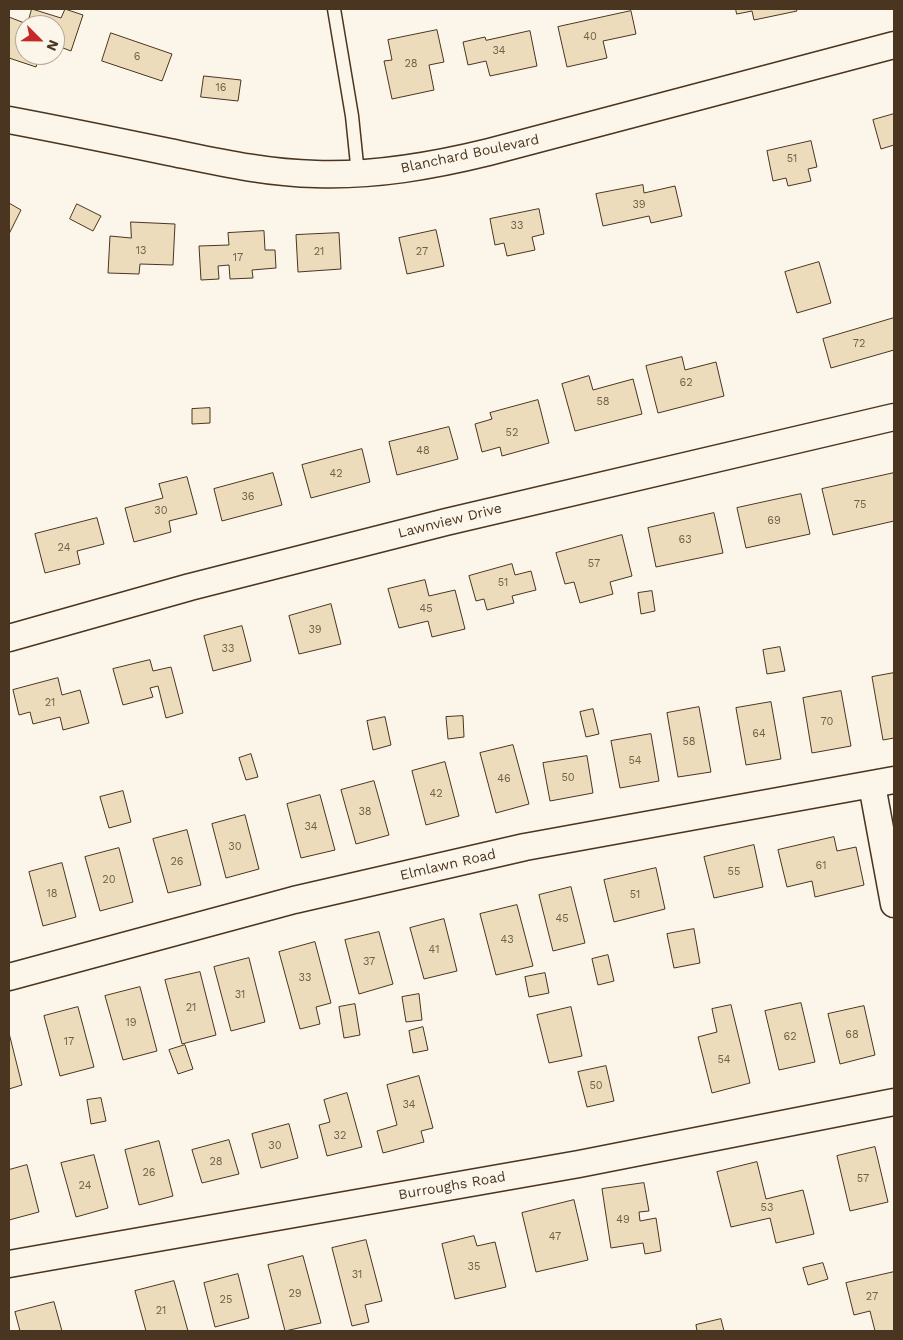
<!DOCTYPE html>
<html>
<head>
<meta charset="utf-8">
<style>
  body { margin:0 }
  #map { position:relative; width:903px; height:1340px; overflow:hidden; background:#fbf6e9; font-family:"Work Sans",sans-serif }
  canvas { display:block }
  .frame { position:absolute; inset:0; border:10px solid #4a3520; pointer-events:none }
  .north { position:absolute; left:15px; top:15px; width:50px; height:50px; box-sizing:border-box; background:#fbf6e9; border:1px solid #b4a999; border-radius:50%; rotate:113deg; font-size:14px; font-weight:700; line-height:20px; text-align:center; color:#4a3520 }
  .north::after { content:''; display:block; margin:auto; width:18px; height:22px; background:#c62828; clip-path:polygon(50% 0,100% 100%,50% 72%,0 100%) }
</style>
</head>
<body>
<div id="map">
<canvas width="903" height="1340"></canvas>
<div class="frame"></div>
<div class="north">N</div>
</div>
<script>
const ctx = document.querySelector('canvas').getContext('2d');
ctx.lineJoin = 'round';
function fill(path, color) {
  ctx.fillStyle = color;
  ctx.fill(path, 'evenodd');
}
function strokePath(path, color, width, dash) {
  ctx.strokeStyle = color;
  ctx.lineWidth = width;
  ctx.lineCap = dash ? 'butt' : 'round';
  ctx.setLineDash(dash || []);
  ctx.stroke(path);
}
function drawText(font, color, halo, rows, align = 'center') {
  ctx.font = font + ' "Work Sans",sans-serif';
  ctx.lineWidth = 4;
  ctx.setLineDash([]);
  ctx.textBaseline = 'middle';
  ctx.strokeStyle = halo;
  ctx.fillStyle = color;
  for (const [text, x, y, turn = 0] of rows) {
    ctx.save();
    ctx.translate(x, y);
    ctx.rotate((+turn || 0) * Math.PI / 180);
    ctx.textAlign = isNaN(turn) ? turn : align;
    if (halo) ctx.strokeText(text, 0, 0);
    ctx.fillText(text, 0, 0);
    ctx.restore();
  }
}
const building = new Path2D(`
  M32,9l29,9 4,-9 18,6 -12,36 -16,-6v-20h-30v30h15l-4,12 -27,-9v-41l18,7z
  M736,9h60l1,2 -43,9 -2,-9 -15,3z
  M631,11l5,23 -33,7 4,17 -40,9 -9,-40z
  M437,30l7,32 -15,3 5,25 -42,9 -8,-38 8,-1 -4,-20z
  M530,31l7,35 -47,10 -4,-15 -18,4 -5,-23 22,-5 1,3z
  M111,33l61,21 -10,27 -60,-20z
  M204,76l37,4 -3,21 -37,-4z
  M894,114v31l-13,4 -8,-29z
  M811,141l6,26 -9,2 3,12 -23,5 -2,-8 -13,3 -6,-30z
  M643,185l1,8 31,-7 7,30 -31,7 -2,-7 -46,10 -7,-32z
  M9,203l12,7 -12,24z
  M77,204l24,12 -8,15 -23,-12z
  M539,209l5,25 -12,3 3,13 -28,6 -3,-13 -9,2 -5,-26z
  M131,222l44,2 -2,41 -33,-1 -1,10 -31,-1 2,-37 21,2z
  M436,230l8,36 -37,8 -8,-36z
  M264,231l1,19h10l1,18 -24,2 1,8 -23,1 -1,-14 -11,1 1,13 -18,1 -2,-34 30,-1 -1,-12z
  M339,233l2,36 -43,3 -2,-37z
  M819,262l12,41 -34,10 -12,-41z
  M894,318v32l-63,18 -8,-29z
  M682,357l3,13 31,-8 8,34 -66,17 -12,-47z
  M589,376l4,14 40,-11 9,35 -67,17 -13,-47z
  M538,400l11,43 -47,13 -2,-9 -18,5 -7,-28 17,-5 -2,-6z
  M210,408v15l-18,1v-15z
  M449,427l9,32 -61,16 -8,-33z
  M362,449l8,33 -59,16 -9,-33z
  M273,473l9,32 -60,16 -8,-32z
  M894,473v48l-61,14 -11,-46z
  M187,477l10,37 -28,7 2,11 -37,10 -9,-34 38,-10 -4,-14z
  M801,494l9,40 -64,14 -9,-40z
  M714,513l9,40 -67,14 -8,-39z
  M97,518l7,26 -27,7 3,13 -35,9 -10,-39z
  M622,535l10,41 -22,6 3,12 -33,9 -6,-21 -9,2 -9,-31z
  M512,564l3,11 16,-4 5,19 -24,6 2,7 -27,7 -3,-11 -8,2 -7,-25z
  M425,580l4,16 26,-6 10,39 -33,8 -4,-16 -29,7 -11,-39z
  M652,591l3,20 -14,3 -3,-21z
  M331,604l10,40 -42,10 -10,-38z
  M242,626l9,35 -38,10 -9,-35z
  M780,647l5,24 -18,3 -4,-24z
  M150,660l3,11 18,-4 12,46 -17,5 -8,-32 -8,2 3,9 -30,8 -10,-36z
  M894,673v65l-11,2 -11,-63z
  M58,678l4,17 18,-5 9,33 -26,7 -3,-13 -27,7 -3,-12 -11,3 -6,-25z
  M841,691l10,55 -39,7 -9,-55z
  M771,702l10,57 -35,6 -10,-57z
  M699,707l12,65 -33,5 -11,-64z
  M593,709l6,25 -13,3 -6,-25z
  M463,716l1,21 -16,2 -2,-22z
  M385,717l6,28 -18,5 -6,-29z
  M651,734l8,47 -39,7 -9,-47z
  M513,745l16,59 -33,9 -16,-60z
  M251,754l7,23 -12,3 -7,-22z
  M587,756l6,37 -43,8 -7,-38z
  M445,762l14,54 -33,9 -14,-54z
  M374,781l15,54 -33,9 -15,-54z
  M123,791l8,31 -22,6 -9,-31z
  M320,795l15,55 -34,8 -14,-54z
  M245,815l14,54 -33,9 -14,-54z
  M187,830l14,55 -33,8 -15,-54z
  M834,837l3,14 19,-4 8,38 -49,12 -3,-16 -25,6 -9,-37z
  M754,845l9,42 -49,11 -10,-41z
  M119,848l14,54 -33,9 -15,-54z
  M62,863l14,54 -33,9 -14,-54z
  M656,868l9,41 -51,13 -10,-42z
  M571,887l14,56 -32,8 -14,-56z
  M517,905l16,61 -37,9 -16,-61z
  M444,919l13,52 -33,8 -14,-51z
  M694,929l6,34 -26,5 -7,-34z
  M379,932l14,52 -34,10 -14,-54z
  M315,942l16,61 -15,4 4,17 -20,5 -21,-77z
  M608,955l6,26 -16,4 -6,-26z
  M249,958l16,64 -34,9 -17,-64z
  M200,972l16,63 -34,9 -17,-64z
  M545,973l4,20 -20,4 -4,-20z
  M140,987l17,64 -34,9 -18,-64z
  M419,994l3,26 -16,2 -4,-25z
  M801,1003l14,59 -36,8 -14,-59z
  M355,1004l5,31 -16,3 -5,-31z
  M731,1005l19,78 -38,10 -14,-56 19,-5 -5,-23z
  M864,1006l11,49 -35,9 -12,-50z
  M78,1007l16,60 -34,9 -16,-60z
  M571,1007l11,49 -33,7 -12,-48z
  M423,1027l5,23 -15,3 -4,-22z
  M9,1033l13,52 -13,4z
  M185,1045l8,24 -15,5 -9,-24z
  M606,1066l8,35 -27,6 -9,-35z
  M419,1076l14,52 -12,3 3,11 -41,11 -6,-22 20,-6 -10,-40z
  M347,1093l15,54 -35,9 -8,-31 11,-3 -6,-22z
  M101,1098l5,23 -15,3 -4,-24z
  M289,1124l9,34 -37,10 -9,-34z
  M229,1140l10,34 -37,9 -10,-33z
  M159,1141l14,55 -34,9 -14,-55z
  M875,1147l13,55 -38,9 -13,-55z
  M94,1155l14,53 -32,9 -15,-54z
  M757,1162l9,37 37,-9 11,44 -38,9 -6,-25 -39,9 -14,-55z
  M27,1165l12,47 -30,8v-50z
  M644,1183l5,28 -10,1 1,9 16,-3 5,33 -16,3 -2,-11 -32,5 -9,-59z
  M574,1200l14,60 -52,12 -14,-59z
  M474,1236l3,10 18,-4 11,45 -51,12 -13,-55z
  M366,1240l16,61 -17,4 4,17 -17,4 -20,-78z
  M303,1256l18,67 -36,8 -17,-66z
  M823,1263l5,16 -20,6 -5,-17z
  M894,1272v59h-19l-5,-20 -16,4 -8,-32z
  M238,1274l11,44 -34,9 -11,-44z
  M174,1281l14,50h-42l-11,-40z
  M54,1302l8,29h-42l-5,-19z
  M721,1319l3,12h-27l-1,-6z`);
fill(building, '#ecdcbc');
strokePath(building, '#4a3520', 1);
const lane = new Path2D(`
  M334,9l18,107 6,58`);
const street = new Path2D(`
  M9,120c53,10 107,21 160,32 49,10 97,21 147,22 59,2 116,-8 173,-22l405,-107
  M9,638l181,-51 256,-65 448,-105
  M872,785l22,119
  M9,977l285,-77 231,-53 369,-67
  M9,1264l570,-100 315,-62`);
strokePath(lane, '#4a3520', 15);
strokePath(street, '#4a3520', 29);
strokePath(lane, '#fbf6e9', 12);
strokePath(street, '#fbf6e9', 26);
drawText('11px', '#725f47', null, [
  ["40",590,37],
  ["34",499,51],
  ["6",137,57],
  ["28",411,64],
  ["16",221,88],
  ["51",792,159],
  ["39",639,205],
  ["33",517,226],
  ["13",141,251],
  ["21",319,252],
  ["27",422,252],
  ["17",238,258],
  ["72",859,344],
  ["62",686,383],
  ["58",603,402],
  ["52",512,433],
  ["48",423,451],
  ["42",336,474],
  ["36",248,497],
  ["75",860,505],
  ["30",161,511],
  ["69",774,521],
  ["63",685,540],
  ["24",64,548],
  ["57",594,564],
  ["51",503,583],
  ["45",426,609],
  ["39",315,630],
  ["33",228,649],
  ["21",50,703],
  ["70",827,722],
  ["64",759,734],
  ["58",689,742],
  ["54",635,761],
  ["50",568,778],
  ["46",504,779],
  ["42",436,794],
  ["38",365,812],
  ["34",311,827],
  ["30",235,847],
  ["26",177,862],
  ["61",821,866],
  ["55",734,872],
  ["20",109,880],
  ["18",52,894],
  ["51",635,895],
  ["45",562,919],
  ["43",507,940],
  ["41",434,950],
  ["37",369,962],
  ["33",305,978],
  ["31",240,995],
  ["21",191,1008],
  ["19",131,1023],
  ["68",852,1035],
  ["62",790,1037],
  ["17",69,1042],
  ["54",724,1060],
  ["50",596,1086],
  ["34",409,1105],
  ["32",340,1136],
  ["30",275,1146],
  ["28",216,1162],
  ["26",149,1173],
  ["57",863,1179],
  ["24",85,1186],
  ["53",767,1208],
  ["49",623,1220],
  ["47",555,1237],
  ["35",474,1267],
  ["31",357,1275],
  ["29",295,1294],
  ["27",872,1297],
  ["25",226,1300],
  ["21",161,1311]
]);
drawText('14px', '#4a3520', '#fbf6e9', [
  ["Blanchard Boulevard",470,154,-12],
  ["Lawnview Drive",450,521,-14],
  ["Elmlawn Road",448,865,-13],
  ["Burroughs Road",452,1186,-10]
]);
</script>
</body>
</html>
